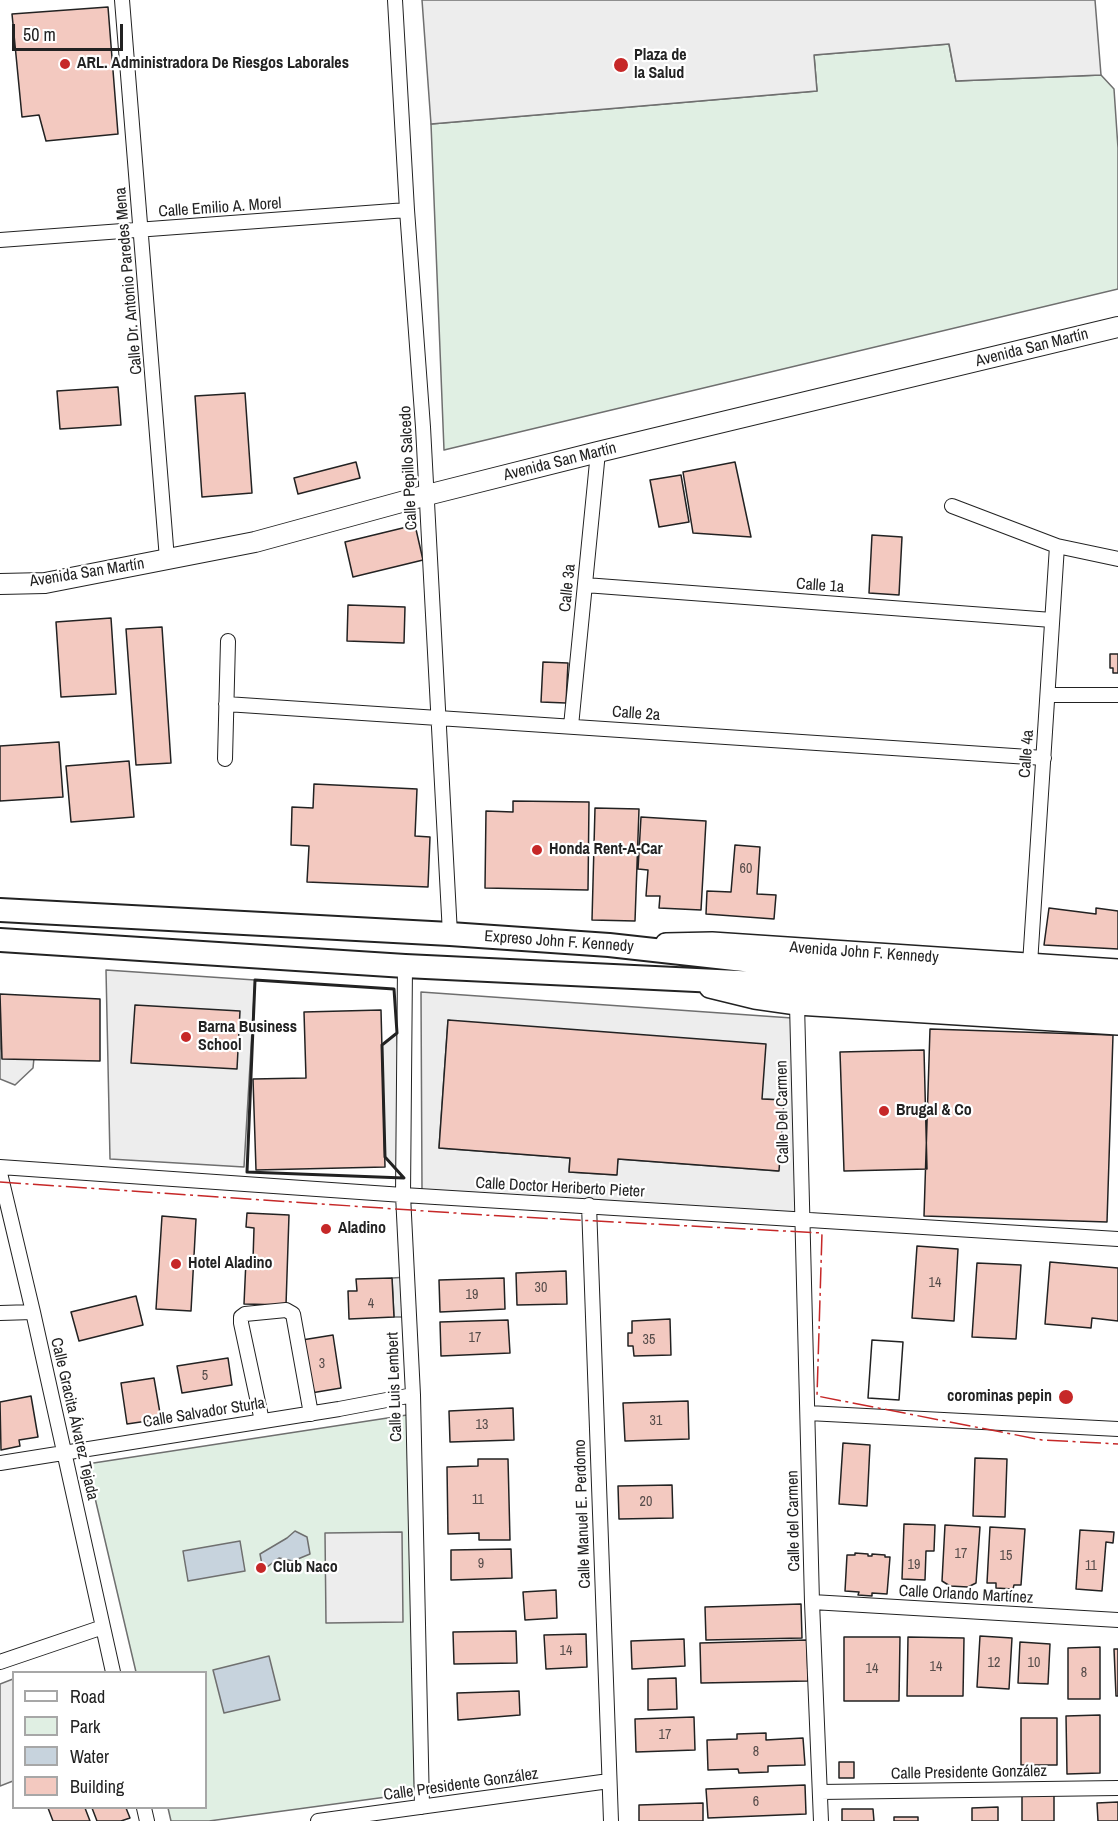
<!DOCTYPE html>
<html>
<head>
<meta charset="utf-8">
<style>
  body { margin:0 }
  #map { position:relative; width:1118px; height:1821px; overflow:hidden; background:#fff; font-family:"Archivo Narrow",sans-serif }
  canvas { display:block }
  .legend { position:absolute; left:12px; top:1671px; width:195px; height:138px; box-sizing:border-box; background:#fff; border:2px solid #a7a7a7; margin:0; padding:8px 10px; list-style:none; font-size:18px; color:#222 }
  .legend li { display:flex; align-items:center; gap:12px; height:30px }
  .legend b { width:30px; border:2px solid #a7a7a7 }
  .scale { position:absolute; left:12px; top:24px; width:111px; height:27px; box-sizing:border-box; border:3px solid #222; border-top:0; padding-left:8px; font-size:18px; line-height:21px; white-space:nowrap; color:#222; -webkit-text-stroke:4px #fff; paint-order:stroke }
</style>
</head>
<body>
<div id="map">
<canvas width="1118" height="1821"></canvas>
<ul class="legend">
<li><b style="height:8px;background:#fff"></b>Road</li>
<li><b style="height:16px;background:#e0efe3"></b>Park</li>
<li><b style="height:16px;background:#c7d3dd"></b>Water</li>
<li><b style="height:16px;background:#f3c9c0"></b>Building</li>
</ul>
<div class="scale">50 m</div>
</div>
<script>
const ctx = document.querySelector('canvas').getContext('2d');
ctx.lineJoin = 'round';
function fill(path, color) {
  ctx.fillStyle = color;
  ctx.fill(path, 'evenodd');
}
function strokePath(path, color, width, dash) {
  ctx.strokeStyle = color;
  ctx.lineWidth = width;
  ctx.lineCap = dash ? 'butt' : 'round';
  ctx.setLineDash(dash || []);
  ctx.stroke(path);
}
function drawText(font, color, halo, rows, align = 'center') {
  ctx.font = font + ' "Archivo Narrow",sans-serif';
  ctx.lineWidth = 4.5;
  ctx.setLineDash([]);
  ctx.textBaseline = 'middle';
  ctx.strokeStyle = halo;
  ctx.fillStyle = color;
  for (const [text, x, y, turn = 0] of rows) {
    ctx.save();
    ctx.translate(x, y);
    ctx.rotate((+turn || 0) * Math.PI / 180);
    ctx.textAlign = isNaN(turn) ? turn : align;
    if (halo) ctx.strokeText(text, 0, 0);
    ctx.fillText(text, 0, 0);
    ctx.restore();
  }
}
const green = new Path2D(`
  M949,44l7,37 145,-6 13,14 4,59v141l-674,161 -13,-326 386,-33 -3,-36z
  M407,1415l9,378 -207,28h-38l-3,-13h38v-136h-70l-49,-208z`);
fill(green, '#e0efe3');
strokePath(green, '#6f6f6f', 1.5);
const parking = new Path2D(`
  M422,0h673l6,75 -145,6 -7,-37 -135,11 3,36 -386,33z
  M106,970l149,10 -11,187 -134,-8z
  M421,992l371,26 7,195 -377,-23zM448,1020l314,79 21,1 -5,71 -160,-12 -2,16 -47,-3 1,-14 -131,-10z
  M0,1019l2,39h32l-1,10 -18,17 -15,-6z
  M397,1033l7,145 -19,-21 -3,-112z
  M408,1277l1,40h-15l-2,-39z
  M402,1532l1,90 -77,1 -1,-90z
  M13,1679v102l-13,5v-102z`);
fill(parking, '#ededed');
strokePath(parking, '#6f6f6f', 1.5);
const water = new Path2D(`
  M295,1531l12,6 3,17 -17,7 -14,-3 -16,12 -3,-16 27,-16z
  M240,1541l5,30 -57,10 -5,-30z
  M269,1656l11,44 -56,13 -11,-43z`);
fill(water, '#c7d3dd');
strokePath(water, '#6f6f6f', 1.5);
const building = new Path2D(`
  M108,7l10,127 -72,7 -7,-26 -17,2 -10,-103z
  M118,387l3,38 -61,4 -3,-38z
  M245,393l7,100 -50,4 -7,-101z
  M356,462l4,16 -62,16 -4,-16z
  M735,462l16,75 -58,-4 -10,-61z
  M681,475l8,47 -30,5 -9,-47z
  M415,525l8,35 -70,17 -8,-35z
  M872,535l30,2 -3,58 -30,-2z
  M348,605l57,2 -1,36 -57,-2z
  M111,618l5,76 -55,3 -5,-75z
  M162,627l9,136 -35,2 -10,-136z
  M1110,654h8v19h-5v-5h-3z
  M543,662l25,1 -2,40 -25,-1z
  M59,742l4,55 -63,4v-55z
  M129,761l5,56 -63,5 -5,-56z
  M314,784l103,5 -2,47 15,1 -2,50 -121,-5 2,-36 -18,-1 1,-38 21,1z
  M513,801l76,1 -1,88 -103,-2 1,-77 27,1z
  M595,808l44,1 -4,112 -43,-1z
  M641,817l65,4 -5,89 -42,-2 1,-12h-14l2,-26 -10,-1z
  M735,845l25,2 -3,47 19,1 -2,24 -68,-5 1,-23 24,1z
  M1049,908l47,6v-6l22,3v38l-74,-4z
  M0,994l100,5v62l-98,-2z
  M135,1005l105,6 -3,58 -106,-6z
  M381,1010l4,157 -129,3 -3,-91 53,-1 -2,-66z
  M448,1020l318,24 -4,55 22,1 -5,71 -161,-12 -1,16 -48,-3 1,-14 -131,-10z
  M930,1029l183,6 -6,187 -183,-6z
  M924,1050l3,119 -83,2 -4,-119z
  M247,1213l42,2 -3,90 -42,-1 2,-44h7l1,-32 -8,-1z
  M162,1216l34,3 -5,92 -35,-2z
  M917,1246l41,3 -4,72 -42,-3z
  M1050,1262l68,6v53l-26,-3 -1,10 -46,-4z
  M977,1263l44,2 -5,74 -44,-2z
  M566,1271l1,33 -50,1 -1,-32z
  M392,1278l2,39 -45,2 -1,-28h9l-1,-12z
  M504,1278l1,31 -65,3 -1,-32z
  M136,1296l7,29 -64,16 -8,-29z
  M670,1319l1,36 -37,1 -1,-10h-5v-13h4v-12z
  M508,1320l2,33 -69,3 -1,-34z
  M333,1335l8,53 -30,5 -9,-53z
  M872,1340l31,2 -4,58 -31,-2z
  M872,1340l31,2 -4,58 -31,-2z
  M228,1358l4,27 -50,8 -5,-27z
  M154,1378l7,41 -34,5 -6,-41z
  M31,1396l7,41 -19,3 1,6 -19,4 -1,-48z
  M688,1401l1,38 -64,2 -2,-38z
  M513,1408l1,32 -64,2 -1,-31z
  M843,1443l27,2 -3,61 -28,-2z
  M975,1458l32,1 -2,58 -32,-1z
  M478,1459h30l2,81h-31v-7l-31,1 -1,-67 31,-1z
  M672,1485l1,33 -54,1 -1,-33z
  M904,1524l31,1 -1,26h-8l-1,29 -23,-1z
  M945,1525l35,2 -4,56 -8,4 -18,-1 -8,-5z
  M990,1527l35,2 -4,56h-7l-1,4 -17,-1v-5h-9z
  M1080,1530l34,2 -1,11 -7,-1 -4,49 -26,-2z
  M511,1549l1,29 -61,2v-30z
  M855,1553l13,1v2h4v-2l13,1v2h5l-3,37 -15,-1v3l-14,-1 1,-3 -14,-1 2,-36h8z
  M556,1590l1,28 -32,2 -2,-28z
  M801,1604l1,34 -96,2 -1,-33z
  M516,1631l1,32 -63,1 -1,-32z
  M586,1634l1,33 -41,2 -2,-34z
  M980,1636l32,2 -3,51 -32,-2z
  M844,1637h56l-1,64h-55z
  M908,1637l56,1 -1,58h-56z
  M684,1639l1,27 -53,3 -1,-28z
  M807,1640l1,41 -107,2 -1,-40z
  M1020,1642l30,2 -2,40 -30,-1z
  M1100,1647v52h-32v-51z
  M1114,1649h4v47h-2z
  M676,1678l1,31 -29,1v-31z
  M519,1691l1,24 -62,5 -1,-27z
  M1100,1715v58l-33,1 -1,-58z
  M694,1717l1,33 -59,2 -1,-33z
  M1021,1718h36v47h-36z
  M766,1733v7l37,-2 2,27 -37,1v6l-29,1 -1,-4 -30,1 -1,-30 30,-1v-5z
  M839,1762h15v16h-15z
  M805,1785l1,29 -98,4 -2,-29z
  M1022,1791h32v30h-32z
  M1118,1802v19h-20l-1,-18z
  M703,1803v18h-64v-16z
  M998,1807v14h-26v-13z
  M48,1808h37l5,13h-37z
  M92,1808h34l4,10 -9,3h-24z
  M842,1809h31l1,12h-32z
  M894,1817h24v4h-24z`);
fill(building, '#f3c9c0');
strokePath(building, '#222', 1.5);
const minor = new Path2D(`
  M122,0l45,559
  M395,0l12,210 16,217 27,507
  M0,240l407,-30
  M952,506l105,40 61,13
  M585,585l467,35
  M1048,695h70
  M226,704l818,54
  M571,726l27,-274
  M225,759l3,-118
  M1030,964l27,-418
  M405,966l-2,229 10,200 9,412
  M797,1004l15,598 9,219
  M0,1167l403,28 715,44
  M0,1173l33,139 80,360
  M589,1205l22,616
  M0,1313l33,-1
  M808,1413l310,16
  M262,1421l-21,-98v-6l4,-3 41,-4 7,4 18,100
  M0,1463l339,-54 74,-14
  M812,1602l306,18
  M0,1662l103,-35
  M820,1792l298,-4
  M144,1808l3,13
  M318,1821l291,-40`);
const secondary = new Path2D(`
  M0,584l45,-1 210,-41 172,-47 171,-43 520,-125`);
const primary = new Path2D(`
  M666,944l46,-1 406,27
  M710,987l45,11 42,6 321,20`);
const trunk = new Path2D(`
  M0,910l450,24 159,11 189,21 320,19
  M0,940l405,26 395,19 318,19`);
strokePath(minor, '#222', 16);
strokePath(secondary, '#222', 22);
strokePath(primary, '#222', 24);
strokePath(trunk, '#222', 26);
strokePath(minor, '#fff', 14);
strokePath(secondary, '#fff', 20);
strokePath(primary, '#fff', 21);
strokePath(trunk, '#fff', 22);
strokePath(new Path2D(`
  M255,980l139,9 3,44 -15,12 3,112 19,21 -157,-6z`), '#222', 3);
strokePath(new Path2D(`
  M0,1182l484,33 338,18 -5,163 225,44 76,4`), '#c62828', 1.5, [21, 4.5, 3, 4.5]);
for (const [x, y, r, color] of [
  [65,64,6,"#c62828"],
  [621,65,8,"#c62828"],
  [537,850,6,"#c62828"],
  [186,1037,6,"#c62828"],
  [884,1111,6,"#c62828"],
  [326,1229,6,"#c62828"],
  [176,1264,6,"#c62828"],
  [1066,1397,8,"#c62828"],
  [261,1568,6,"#c62828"]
]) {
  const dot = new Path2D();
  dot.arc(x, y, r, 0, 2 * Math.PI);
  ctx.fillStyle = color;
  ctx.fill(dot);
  strokePath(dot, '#fff', 2);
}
drawText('14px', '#564c4a', null, [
  ["60",746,869],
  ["14",935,1283],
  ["30",541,1288],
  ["19",472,1295],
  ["4",371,1304],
  ["17",475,1338],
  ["35",649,1340],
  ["3",322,1364],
  ["5",205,1376],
  ["31",656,1421],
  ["13",482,1425],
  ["11",478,1500],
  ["20",646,1502],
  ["17",961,1554],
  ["15",1006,1556],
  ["9",481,1564],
  ["19",914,1565],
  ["11",1091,1566],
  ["14",566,1651],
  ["12",994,1663],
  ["10",1034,1663],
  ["14",936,1667],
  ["14",872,1669],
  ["8",1084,1673],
  ["17",665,1735],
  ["8",756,1752],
  ["6",756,1802]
]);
drawText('bold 16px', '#222', '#fff', [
  ["Plaza de",634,56],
  ["la Salud",634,74],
  ["ARL. Administradora De Riesgos Laborales",77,64],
  ["Honda Rent-A-Car",549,850],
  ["Barna Business",198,1028],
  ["School",198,1046],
  ["Brugal & Co",896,1111],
  ["Aladino",338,1229],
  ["Hotel Aladino",188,1264],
  ["corominas pepin",1052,1397,"right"],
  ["Club Naco",273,1568]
], 'left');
drawText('16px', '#222', '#fff', [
  ["Calle Emilio A. Morel",220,208,-4],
  ["Calle Dr. Antonio Paredes Mena",129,281,-95],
  ["Avenida San Martín",1032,348,-14],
  ["Avenida San Martín",560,462,-14],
  ["Calle Pepillo Salcedo",409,468,-93],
  ["Avenida San Martín",87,573,-9],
  ["Calle 1a",820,586,4],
  ["Calle 3a",568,588,-84],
  ["Calle 2a",636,714,4],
  ["Calle 4a",1027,754,-86],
  ["Expreso John F. Kennedy",559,942,4],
  ["Avenida John F. Kennedy",864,953,4],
  ["Calle Del Carmen",783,1112,-91],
  ["Calle Doctor Heriberto Pieter",560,1188,3],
  ["Calle Luis Lembert",395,1387,-92],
  ["Calle Salvador Sturla",204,1413,-9],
  ["Calle Gracita Álvarez Tejada",74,1419,77],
  ["Calle Manuel E. Perdomo",583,1514,-92],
  ["Calle del Carmen",794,1521,-91],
  ["Calle Orlando Martínez",966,1595,3],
  ["Calle Presidente González",969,1773,-1],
  ["Calle Presidente González",461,1785,-8]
]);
</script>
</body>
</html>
